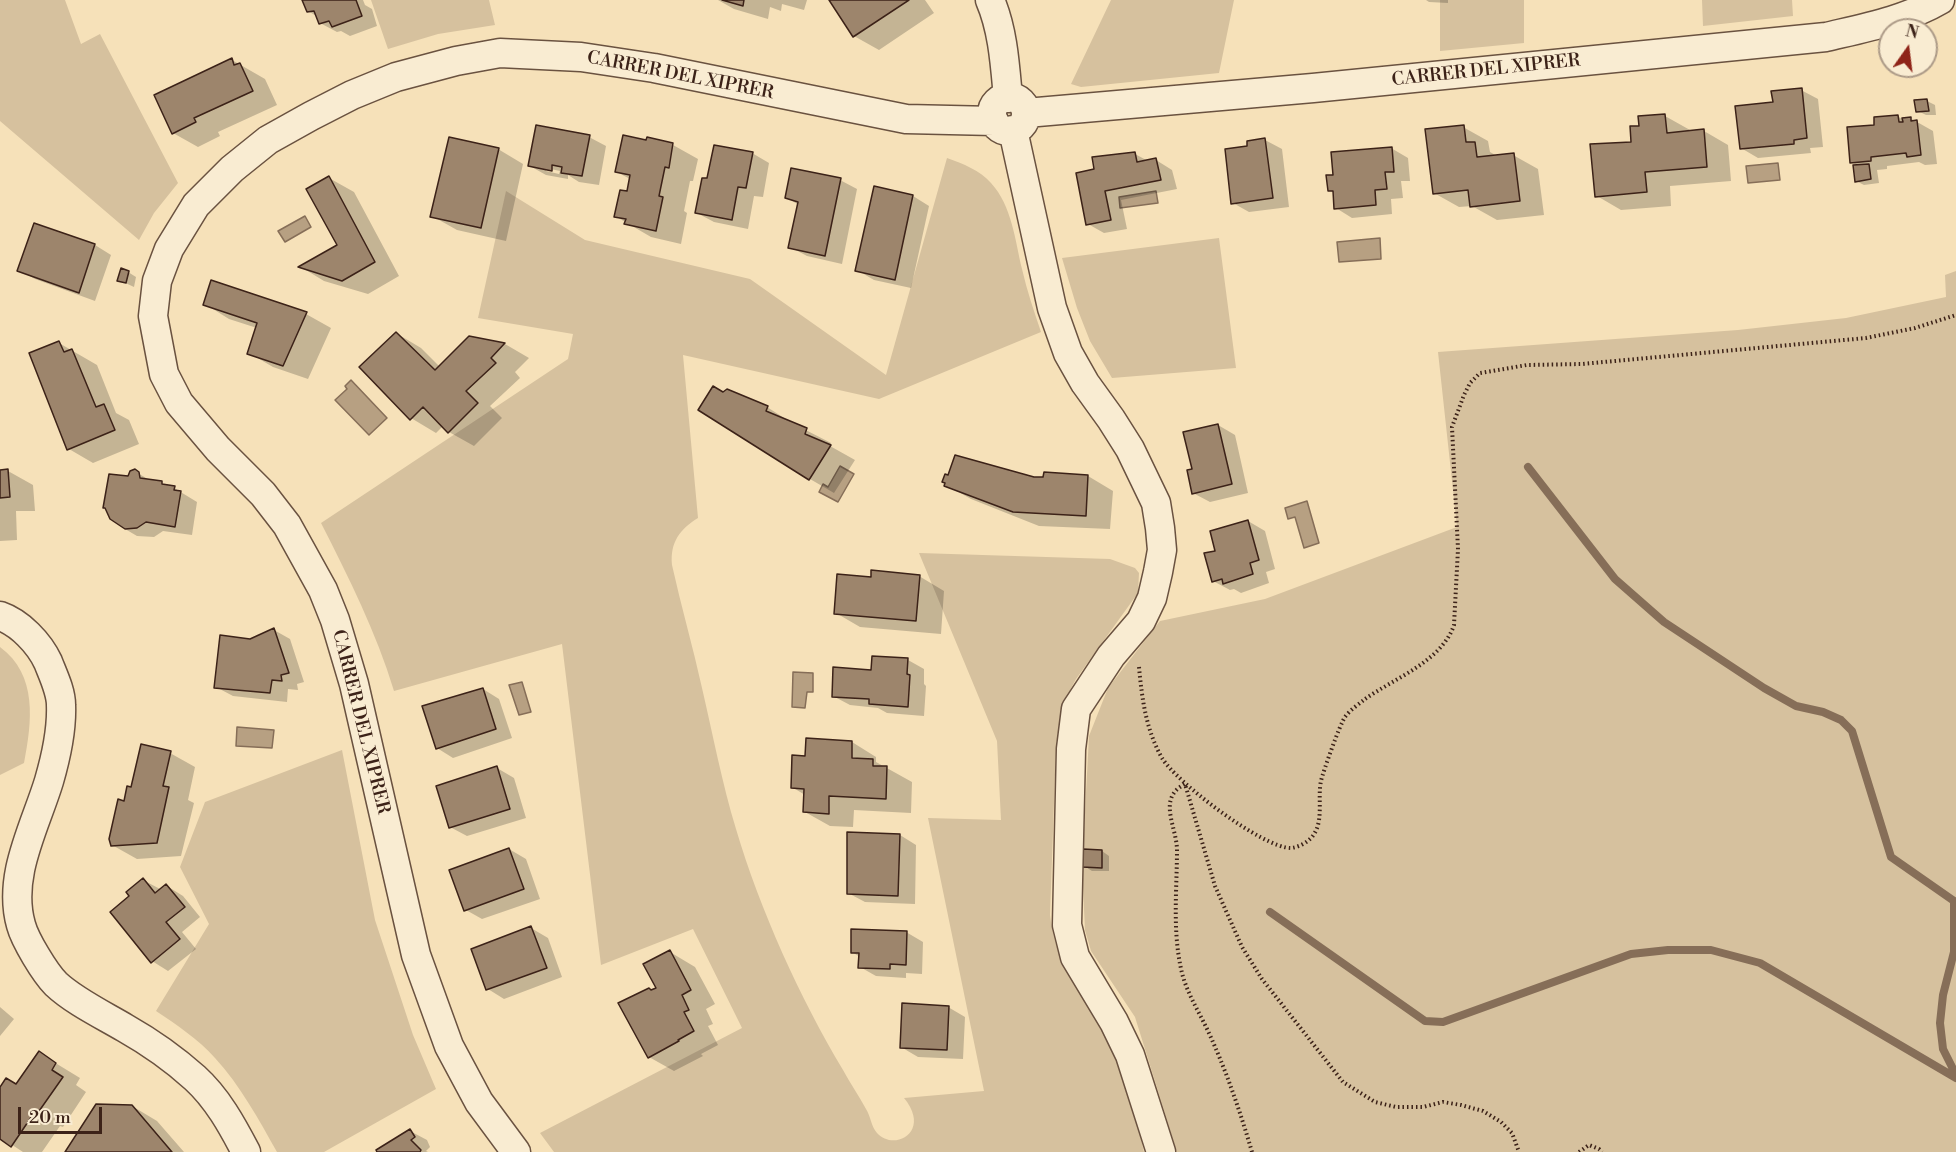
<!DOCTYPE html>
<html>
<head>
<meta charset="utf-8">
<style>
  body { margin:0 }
  #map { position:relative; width:1956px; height:1152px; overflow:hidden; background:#f6e1b9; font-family:"Libre Bodoni",serif }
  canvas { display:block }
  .north { position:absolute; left:1878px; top:18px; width:60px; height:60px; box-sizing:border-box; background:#f9ecd2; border:2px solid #ad9b88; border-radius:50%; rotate:14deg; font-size:16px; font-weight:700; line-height:24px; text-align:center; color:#3c2218 }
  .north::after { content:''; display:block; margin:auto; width:21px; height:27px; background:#8f2418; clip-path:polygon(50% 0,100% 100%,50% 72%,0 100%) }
  .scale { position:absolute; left:18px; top:1107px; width:84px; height:27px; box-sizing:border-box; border:3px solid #3c2218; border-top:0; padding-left:8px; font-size:18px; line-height:21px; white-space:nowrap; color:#3c2218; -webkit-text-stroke:4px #f9ecd2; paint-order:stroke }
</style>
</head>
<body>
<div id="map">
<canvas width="1956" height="1152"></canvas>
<div class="north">N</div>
<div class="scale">20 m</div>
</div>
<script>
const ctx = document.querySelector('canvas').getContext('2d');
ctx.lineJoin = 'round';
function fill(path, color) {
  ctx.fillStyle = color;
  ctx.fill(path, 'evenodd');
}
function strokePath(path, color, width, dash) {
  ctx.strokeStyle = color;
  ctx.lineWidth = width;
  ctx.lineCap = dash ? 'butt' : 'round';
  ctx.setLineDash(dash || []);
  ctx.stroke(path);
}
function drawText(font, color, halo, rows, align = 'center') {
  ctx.font = font + ' "Libre Bodoni",serif';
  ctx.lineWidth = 5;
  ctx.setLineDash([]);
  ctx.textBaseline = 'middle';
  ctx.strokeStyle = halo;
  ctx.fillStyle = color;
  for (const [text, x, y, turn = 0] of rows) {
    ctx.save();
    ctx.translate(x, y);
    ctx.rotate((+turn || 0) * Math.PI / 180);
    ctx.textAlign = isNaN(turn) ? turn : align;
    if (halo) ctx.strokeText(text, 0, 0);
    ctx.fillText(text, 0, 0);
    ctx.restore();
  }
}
fill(new Path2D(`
  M0,0h65l16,44 19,-10 78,149 -24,30 -15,27 -139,-119z
  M371,0h118l6,25 -57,9 -50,15z
  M1111,0h123l-15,73 -138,14 -10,-3z
  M1440,0h84v43l-84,8z
  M1702,0h90l1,16 -90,10z
  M947,158c16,6 33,12 44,25 21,23 24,57 31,86 5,22 12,42 19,63l-162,67 -196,-44 15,163c-18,11 -28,24 -26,47 9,41 21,82 30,123 11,47 20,95 34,141 24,81 64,169 107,241 7,13 16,26 23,39 5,8 5,17 11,24 17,19 55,-1 27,-35l80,-7 -56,-273 73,2 -4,-79 -78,-188 191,6 25,9 4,5 -1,20 -62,86c-13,22 -17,43 -20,67l-6,169c6,53 32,76 55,120 19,36 30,77 39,117h-590l-14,-19 202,-105 -49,-99 -92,36 -39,-321 -168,47c-18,-59 -45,-113 -73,-168l247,-164 5,-25 -95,-16 28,-127 79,49 165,39 136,96z
  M1219,238l17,130 -124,10 -22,-37 -13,-33 -15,-50z
  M1956,271v881h-779l-42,-135 -44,-66 -6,-21 -3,-63h20v-17l-19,-1 6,-113 19,-48 52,-67 105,-22 192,-72 -19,-175 300,-22 108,-12 100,-21 -1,-22z
  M0,647c38,28 32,75 24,116l-24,12z
  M342,750l33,170 38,115 23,54 -112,63h-47c-18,-32 -37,-67 -62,-94 -17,-19 -38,-33 -59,-47l53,-87 -29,-57 25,-65z`), '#d6c19e');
const water = new Path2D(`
  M1778,163l2,17 -32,3 -2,-17z
  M1156,191l2,12 -38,5 -1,-11z
  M305,216l6,11 -26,15 -7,-11z
  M1380,238l1,21 -42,3 -2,-20z
  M351,380l36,38 -18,17 -34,-35 12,-11 -2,-3z
  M840,466l14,8 -16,28 -19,-10 4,-8 5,3z
  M1307,501l12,42 -15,5 -9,-31 -7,2 -3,-11z
  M793,672l20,1v19h-6l-2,16 -13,-1z
  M522,682l9,30 -12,3 -10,-30z
  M237,727l37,3 -2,18 -36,-2z`);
fill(water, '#b7a082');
strokePath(water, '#866e58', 1.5);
fill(new Path2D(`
  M304,0h59l2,5 7,4 5,17 -27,10 -9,-5 -4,1 -17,-9 -2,-6 -10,-6z
  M718,0h89l-3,10 -22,-6 -1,7 -11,-4 -2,12 -34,-10z
  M831,0h94l9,13 -55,37 -25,-14z
  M1426,0h22v3l-19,-1z
  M232,60l33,19 12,26 -59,27 2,4 -22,11 -25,-14z
  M1801,90l17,9 5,48 -13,1 1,5 -53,5 -17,-10 33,-45z
  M1927,101l8,4 1,10h-10l-8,-4z
  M1665,116l25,14v2l14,-1 24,14 3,36 -61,5 1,20 -50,4 -24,-14 36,-53 8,-16z
  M1897,116l5,3 8,-1 23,13 4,33 -12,1 -6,-3 -32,4v3l-10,1 2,13 -15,2 -8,-4 3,-15 -8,-4 25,-36z
  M1463,127l25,14 2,11 7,4 16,-1 25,14 6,46 -47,5 -25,-14 -13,1 -25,-14z
  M589,137l17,9 -7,39 -20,-3 -11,-7v4l-22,-4 -16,-9zM546,168l14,3 -1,3 -13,-3z
  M648,139l25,6 25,14 -5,22h-3l-6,30 3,2 -6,31 -30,-7 -36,-21 13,-23 2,-14 -13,-7 30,-30z
  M1265,140l17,9 7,58 -40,5 -16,-9 16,-56z
  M1391,148l17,10 2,23h-9l2,17 -12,1 1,15 -40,4 -16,-10 -1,-15 -6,-3 6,-14z
  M498,149l25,15 -17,77 -49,-11 -25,-14z
  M752,153l17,10 -6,34 -9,-1 -6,33 -34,-7 -17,-9 12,-33z
  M1135,154l13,7 8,-1 16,10 5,19 -56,11 6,29 -23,4 -16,-9 8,-53z
  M329,178l25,14 45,84 -31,18 -44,-13 -23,-14 38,-22z
  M840,180l17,9 -15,75 -35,-8 -17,-9 9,-42 -12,-7z
  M913,196l16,10 -18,82 -37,-8 -17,-10z
  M35,224l60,21 16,10 -16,46 -60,-22 -16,-9z
  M128,272l8,5 -2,10 -15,-7z
  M205,304l101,10 25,14 -23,51 -35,-12 -24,-14 8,-25 -28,-9z
  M396,333l25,15 19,19 29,-29 36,6 24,14 -14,14 5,6 -30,28 12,12 -28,28 -25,-14 -6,-6 -7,7 -25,-15z
  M59,343l38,22 19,48 13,7 10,24 -46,19 -24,-14z
  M724,394l43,13 25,16 39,20 -1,3 25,14 -21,33 -24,-14z
  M1218,425l17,10 13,58 -38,9 -17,-9v-23z
  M0,471h8l25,14 2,26h-19l1,29 -17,1z
  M134,471l19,11 21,6 23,14 -5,33 -29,-4 -9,6 -17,-1 -17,-10 9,-48z
  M1088,476l25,15 -3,38 -71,-3 -68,-27 -25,-14z
  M1248,521l17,10 10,38 -9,3 3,11 -28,10 -7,-4 -4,1 -17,-9z
  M919,576l25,15 -3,43 -81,-7 -24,-14 37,-34z
  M274,630l16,9 14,43 -7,2 1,6 -10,-1 -1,13 -54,-6 -17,-9 35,-47z
  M908,660l16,9v15l2,2 -2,30 -37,-3 -9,-5 -28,-3 -17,-9 40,-24z
  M483,689l16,10 13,39 -59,20 -16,-10z
  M852,742l24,15v5l36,20 -1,31 -57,-3 -1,17 -23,-1 -25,-14v-17l-13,-8 14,-30z
  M170,753l25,14 -7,33 6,3 -13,53 -44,3 -25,-14 13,-42 7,-14z
  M497,768l17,10 12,40 -59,18 -17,-9z
  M900,835l16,10 -1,59 -50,-2 -17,-9z
  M509,849l17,10 14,40 -58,20 -16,-9z
  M1102,851l7,5v15h-17l-8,-5z
  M143,880l17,9 7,-3 16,10 17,21 -18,15 14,17 -28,22 -16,-10 -21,-65z
  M531,928l17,10 14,39 -58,22 -16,-10z
  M906,932l17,10 -1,32 -16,-1v5l-30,-2 -16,-9v-10l-8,-5z
  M670,952l25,15 20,37 -9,5 7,15 -5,2 10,19 -17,9 2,2 -29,15 -25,-14 4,-66 5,-2z
  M0,1007l14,12 -14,17z
  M948,1007l17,10 -2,42 -45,-2 -17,-10z
  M39,1053l41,25 -4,7 10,7 -23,35 -3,-1 -18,26h-19l-23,-15v-47l17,-4z
  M132,1106l25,15 27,31h-118z
  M410,1131l17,9 3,7 -4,4 2,1h-49z`), '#0003');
strokePath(new Path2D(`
  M1528,467l87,112 49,43 100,66 32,18 27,6 18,8 11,11 39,126 63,44
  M1954,901v51l-11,43 -3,28 3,26 13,26
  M1270,912l155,109 18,1 188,-68 37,-4h43l49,13 196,115`), '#866e58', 8);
const building = new Path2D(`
  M302,0h54l6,16 -30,11 -3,-6 -10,3 -5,-13 -7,1z
  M722,0h22l-1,6z
  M829,0h80l-56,37z
  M232,58l2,7 6,-2 13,28 -59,27 2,4 -24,12 -18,-39z
  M1802,88l5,50 -13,2v4l-54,5 -5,-43 38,-4 -2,-11z
  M1927,99l2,12 -13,1 -2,-12z
  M1665,114l2,19 37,-4 3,38 -62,5 2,20 -52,5 -5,-53 41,-2 -1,-16h9l-1,-10z
  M1898,115l1,7h4l-1,-4 9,-1v4l6,-1 4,35 -14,2 -1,-4 -35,4v4l-21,2 -3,-36 27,-2v-8z
  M536,125l54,10 -8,41 -21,-3 1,-6 -10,-2v6l-24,-5z
  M1464,125l2,17h9l2,15 37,-4 6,48 -50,6 -2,-17 -35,4 -8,-65z
  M623,135l23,5 1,-3 26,6 -4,25 -4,-1 -6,29 4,1 -7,34 -32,-7 2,-5 -12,-2 6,-27 7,1 3,-16 -15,-3z
  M449,137l50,11 -18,80 -51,-11z
  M1265,138l8,60 -42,6 -6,-55 22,-3v-5z
  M714,145l39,7 -7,36 -8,-1 -6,33 -37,-7 7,-35h5z
  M1392,147l2,25h-9l2,17 -12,1 1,15 -42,4 -1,-18h-5l-2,-16h7l-2,-23z
  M1135,152l2,10 19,-4 5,22 -56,11 6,29 -25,5 -10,-52 18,-4 -2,-12z
  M1869,164l2,15 -16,3 -2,-17z
  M791,168l50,10 -16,78 -37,-8 10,-46 -13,-4z
  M329,176l46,86 -33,19 -44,-14 39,-22 -31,-56z
  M874,186l39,9 -18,85 -40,-9z
  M34,223l61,21 -16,49 -62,-22z
  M121,268l8,3 -3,12 -9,-2z
  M211,280l96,32 -24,54 -36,-12 10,-31 -54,-18z
  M396,332l39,38 34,-34 36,7 -14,15 5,5 -30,28 12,12 -30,30 -25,-26 -13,13 -51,-53z
  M59,341l5,11 8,-3 24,58 8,-3 11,26 -48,20 -38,-97z
  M713,386l10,6 4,-3 41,17 -2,5 41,17 -2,6 26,11 -22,35 -111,-70z
  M1218,424l14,60 -40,10 -5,-24 5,-1 -9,-37z
  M955,455l79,22h9l1,-5 44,3 -2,41 -73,-4 -69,-26 1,-3 -3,-1 3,-8 3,1z
  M8,469l2,28 -10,1v-28z
  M135,469l4,3 1,6 22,3v3l13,2 -1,4 7,1 -6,36 -29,-5 -9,6 -12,1 -15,-10 -5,-11h-2l6,-34 19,2 2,-5z
  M1248,520l11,40 -9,3 3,11 -30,10 -1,-5 -10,3 -8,-29 11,-2 -5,-20z
  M871,570l49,5 -4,46 -82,-7 3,-40 34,3z
  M274,628l15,45 -8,2 1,6 -10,-1 -2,13 -56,-5 6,-53 30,4z
  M872,656l36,2 -1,16 3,1 -2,32 -39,-3v-5l-37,-2 1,-30 38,3z
  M483,688l13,41 -60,20 -14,-43z
  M806,738l46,3v17l21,1v7h14l-1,33 -57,-3v18l-26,-2 1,-23 -13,-1 1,-33 13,1z
  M141,744l30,7 -8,35 6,1 -12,56 -46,3 -2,-7 9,-40 6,2 3,-15 4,1z
  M497,766l13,43 -61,19 -13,-42z
  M847,832l53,2 -2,62 -51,-2z
  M509,848l15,41 -60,22 -15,-41z
  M1083,849l19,1v18l-20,-1z
  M143,878l12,15 11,-9 19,23 -19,15 14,17 -29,24 -41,-51 19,-16 -3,-4z
  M531,926l16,42 -61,22 -15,-41z
  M851,929l56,2 -1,34 -16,-1v5l-32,-1 1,-15h-8z
  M670,950l21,40 -9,5 7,15 -5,2 10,19 -16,9 1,1 -31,17 -30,-55 31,-15 2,2 5,-2 -13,-24z
  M902,1003l47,3 -2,44 -47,-2z
  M39,1051l17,12 -4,7 11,7 -26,37 -3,-1 -23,34 -11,-8v-52l6,-9 10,6z
  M96,1104l36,1 40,47h-107z
  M410,1129l5,8 -4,3 10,10 -1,2h-43l-1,-2z`);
fill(building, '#9d856c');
strokePath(building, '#3c2218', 1.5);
const minor = new Path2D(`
  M990,0c13,30 15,65 18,98
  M992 114a17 17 0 1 1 34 0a17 17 0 1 1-34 0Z
  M1026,113l287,-25 513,-51c38,-9 80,-17 114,-37
  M1013,130l39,178 16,45 17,30 26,36 19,30 26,54 4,25 2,22 -4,22 -6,26 -11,23 -30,35 -35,53 -5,40 -4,176 8,32 39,65 16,33 31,97
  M0,616c20,7 39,27 48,46 5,13 13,29 13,43 1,25 -5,52 -12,76 -14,46 -42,95 -28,144 4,15 24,48 35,59 18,17 47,31 69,44 23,13 50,32 70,50 22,20 37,47 51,74
  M516,1152l-37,-50 -30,-56 -33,-91 -62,-271 -19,-64 -12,-30 -36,-65 -24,-31 -45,-45 -39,-46 -15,-29 -11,-58 4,-35 12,-32 27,-44 36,-36 36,-29 43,-24 41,-21 44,-18 60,-16 44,-8 81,4 73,11 252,51 88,2`);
strokePath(minor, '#6a5240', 31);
strokePath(new Path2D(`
  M1139,667c3,32 7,63 23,91 15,25 101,90 129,90 8,-1 15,-5 20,-10 14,-15 6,-39 10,-57 2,-9 19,-57 24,-64 5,-7 14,-13 20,-18 30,-21 77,-38 89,-74l4,-76 -6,-122 12,-32 6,-12 10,-10 47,-8 55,-1 284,-26 49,-10 41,-13
  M1252,1152c-12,-41 -26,-82 -44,-121 -9,-19 -21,-38 -26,-58 -10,-41 -5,-83 -5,-124 -1,-24 -20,-51 8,-65l30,102 27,61 20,32 81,103 32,20 21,5h27l20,-5 18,3 22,6 18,11 11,11 7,19
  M1579,1152l10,-7 10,4 3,3`), '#3c2218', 4, [1.5, 3]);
strokePath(minor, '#f9ecd2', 28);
drawText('18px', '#3c2218', '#f9ecd2', [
  ["CARRER DEL XIPRER",1486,71,-6],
  ["CARRER DEL XIPRER",680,76,11],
  ["CARRER DEL XIPRER",360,722,76]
]);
</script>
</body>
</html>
